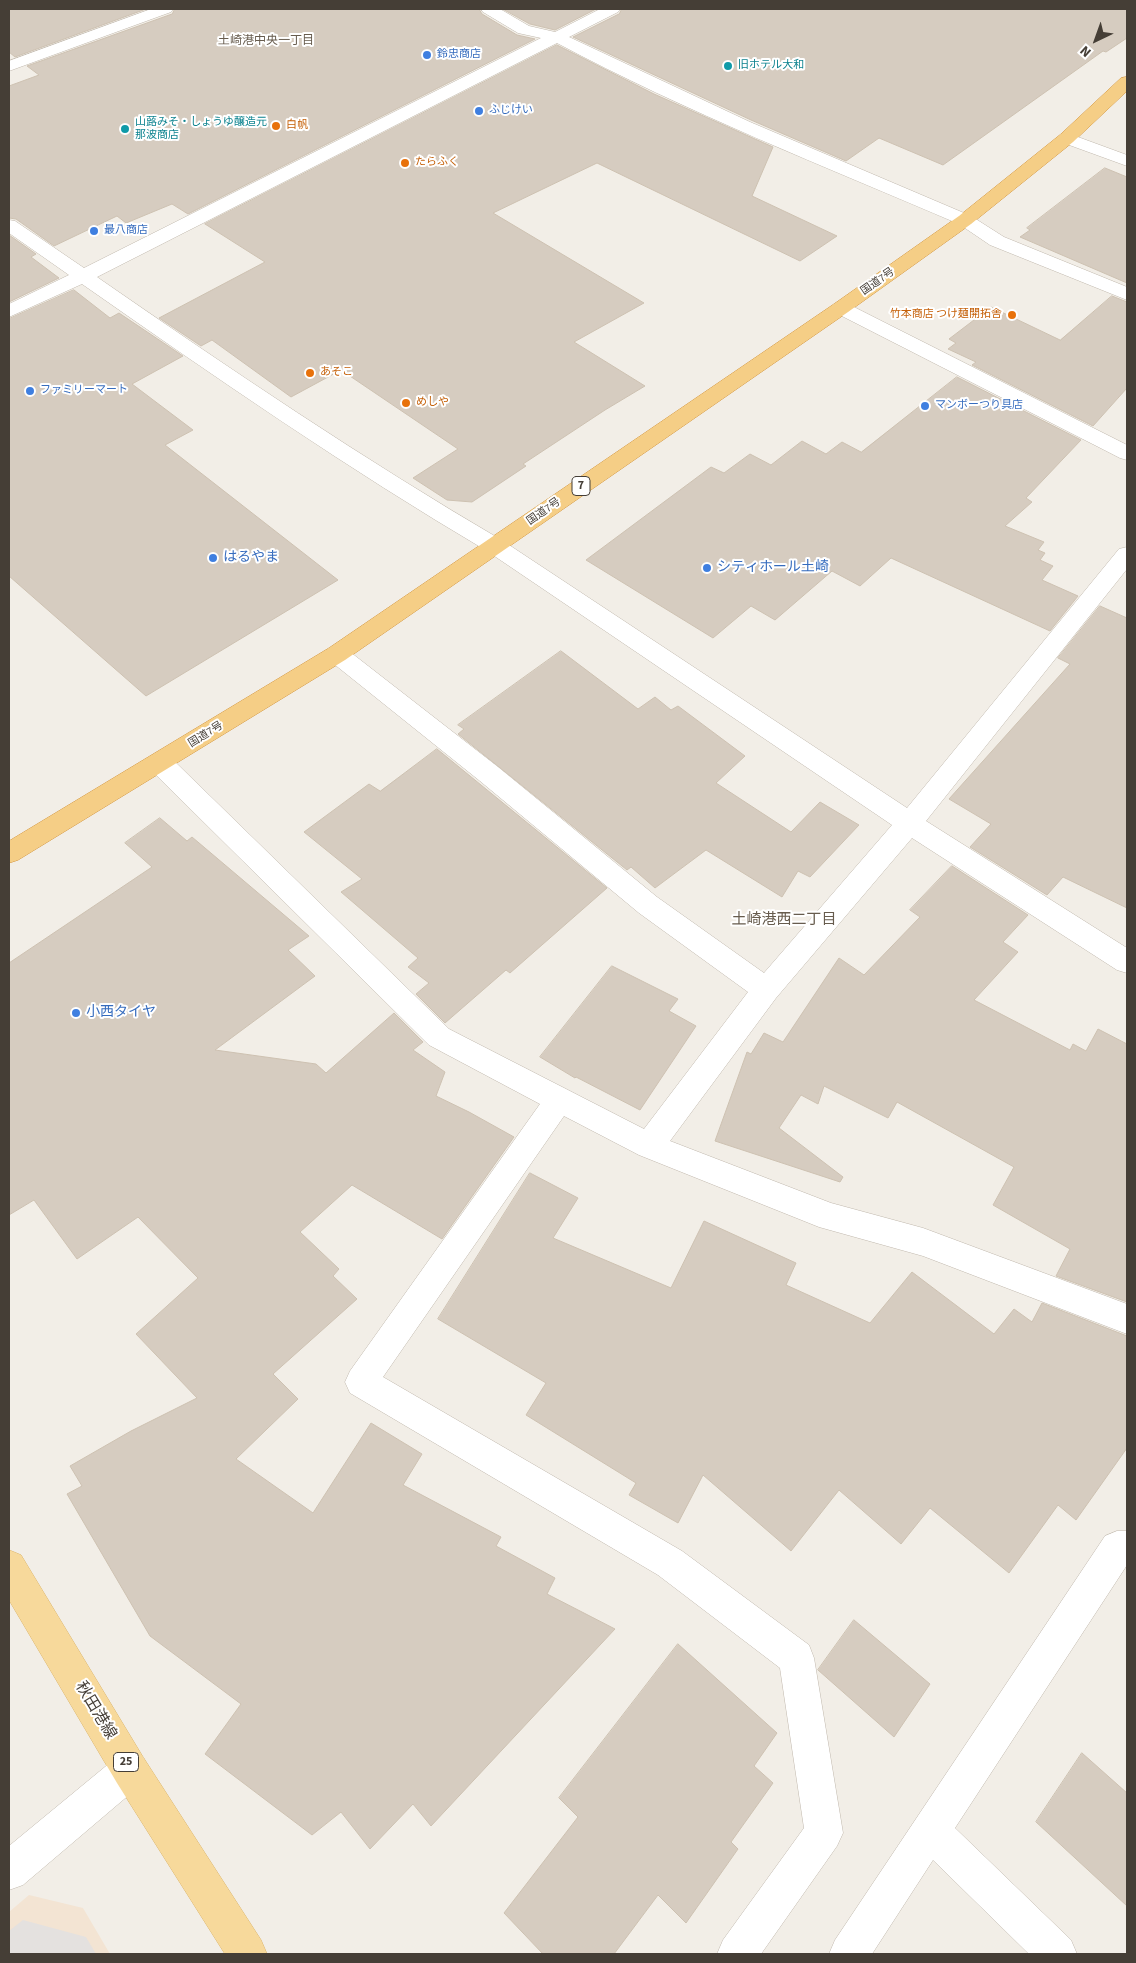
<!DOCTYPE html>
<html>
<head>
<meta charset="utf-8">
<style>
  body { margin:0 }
  #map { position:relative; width:1136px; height:1963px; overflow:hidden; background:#f2eee7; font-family:"Source Sans 3",sans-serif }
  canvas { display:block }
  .frame { position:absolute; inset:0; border:10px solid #453e36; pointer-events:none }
  .north { position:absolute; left:1071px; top:15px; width:50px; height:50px; -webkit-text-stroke:4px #fff; paint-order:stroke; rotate:222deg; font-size:14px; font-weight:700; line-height:20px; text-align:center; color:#453e36 }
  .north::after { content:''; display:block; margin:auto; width:18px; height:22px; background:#453e36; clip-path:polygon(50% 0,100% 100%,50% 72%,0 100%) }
</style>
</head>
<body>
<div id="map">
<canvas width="1136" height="1963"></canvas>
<div class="frame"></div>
<div class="north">N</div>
</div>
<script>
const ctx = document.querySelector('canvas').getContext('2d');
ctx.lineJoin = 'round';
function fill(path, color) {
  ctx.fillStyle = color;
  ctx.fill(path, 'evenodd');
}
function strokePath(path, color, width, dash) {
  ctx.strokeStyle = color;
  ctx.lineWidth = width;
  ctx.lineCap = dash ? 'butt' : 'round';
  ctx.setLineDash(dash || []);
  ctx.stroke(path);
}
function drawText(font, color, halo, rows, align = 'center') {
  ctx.font = font + ' "Source Sans 3","Noto Sans JP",sans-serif';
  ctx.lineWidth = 4;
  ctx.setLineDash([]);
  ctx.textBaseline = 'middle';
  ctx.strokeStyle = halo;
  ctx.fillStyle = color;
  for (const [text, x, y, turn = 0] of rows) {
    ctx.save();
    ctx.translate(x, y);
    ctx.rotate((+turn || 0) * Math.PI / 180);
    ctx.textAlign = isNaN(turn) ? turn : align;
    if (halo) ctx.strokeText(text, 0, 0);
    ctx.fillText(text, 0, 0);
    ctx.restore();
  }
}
fill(new Path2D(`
  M29,1895l54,13 27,46h-101v-42z`), '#f3e4d3');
fill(new Path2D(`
  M23,1920l63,17 10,17h-87v-23z`), '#e4e1df');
const building = new Path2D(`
  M9,9h137l-131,48 -6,-5z
  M175,9h304l3,5 35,21 18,4 -347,175 -16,-10 -46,19 -9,-7 -63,30 -38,-27 -7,-1v-132l30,-11 -12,-9 145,-52z
  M503,9h93l-41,21 -25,-6z
  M622,9h505v29l-21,14 -3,-1 -160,114 -64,-27 -33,23 -95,-41 -178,-83 46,-23z
  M557,45l97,49 119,53 -21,49 85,40 -37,25 -203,-98 -104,50 151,90 -70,39 71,44 -40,24 -82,54 3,2 -54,36 -25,-2 -34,-22 45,-29 -117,-79 -50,27 -79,-57 -11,6 -42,-28 106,-56 -60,-38z
  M1105,168l22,9v106l-107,-46 10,-7 -3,-2z
  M9,235l27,19 -5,3 28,21 -50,24z
  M74,290l36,28 9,-5 64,43 -51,28 61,46 -28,15 173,135 -192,116 -137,-120v-257z
  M1112,296l15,6v86l-34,38 -121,-61 4,-3 -28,-13 8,-6 -7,-4 42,-32 69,33z
  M957,377l124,63 -55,58 6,4 -27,24 39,16 -6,8 7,3 -5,7 13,6 -11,14 36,16 -28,35 -159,-73 -31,28 -28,-15 -57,49 -24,-14 -38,32 -127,-78 125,-93 13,6 26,-19 21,11 31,-24 24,13 16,-12 19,10z
  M1100,606l27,12v290l-64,-31 -16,18 -77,-48 21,-23 -42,-25 121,-135 -12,-6z
  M561,651l77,58 17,-12 16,13 7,-4 67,50 -29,27 75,49 29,-30 39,23 -49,52 -12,-6 -16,26 -76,-47 -51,38 -24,-21 -4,3 -169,-136 6,-5 -6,-4z
  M437,749l170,139 -97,85 -4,-3 -61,53 -29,-29 13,-11 -21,-16 10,-9 -77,-66 21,-13 -58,-47 65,-48 11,7z
  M160,818l27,23 5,-4 117,99 -21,14 27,26 -100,74 101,14 10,9 68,-60 29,29 -10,8 32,22 -9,24 33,16 45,25 -72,102 -90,-54 -52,47 39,37 -6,7 24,23 -84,75 25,25 -62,60 77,54 58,-90 51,31 -19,31 98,52 -5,9 59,32 -8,16 68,35 -184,197 -18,-22 -43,45 -29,-37 -29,23 -107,-81 36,-50 -91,-68 -83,-142 15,-8 -12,-20 61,-35 66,-33 -61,-64 62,-56 -60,-61 -61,42 -43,-59 -25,15v-252l143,-96 -27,-24z
  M952,866l76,49 -25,27 15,10 -44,48 96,50 3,-6 13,7 12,-22 29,15v258l-71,-26 14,-27 -77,-44 21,-38 -117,-65 -9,16 -64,-32 -6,18 -17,-9 -22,33 64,49 -3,5 -125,-41 32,-89 4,2 13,-21 19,9 56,-84 25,17 56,-58 -10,-7z
  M612,966l66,33 -9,12 27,15 -56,84 -64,-33 -1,1 -35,-21z
  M530,1173l48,25 -25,40 118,50 33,-67 92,42 -10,22 84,38 42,-51 82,62 20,-25 18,13 10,-19 85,33v112l-51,72 -18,-15 -49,68 -79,-65 -29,36 -62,-54 -48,61 -88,-76 -25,48 -49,-28 7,-12 -110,-68 20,-32 -108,-64z
  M854,1620l76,64 -36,53 -76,-67z
  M678,1644l99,89 -23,33 19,17 -42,59 7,7 -52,74 -28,-28 -44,59h-71l-39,-41 74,-96 -19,-19z
  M1082,1753l45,40v113l-91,-84z`);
fill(building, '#d6ccc0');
strokePath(building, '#cdc1b1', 1);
const minor = new Path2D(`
  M151,9h22l-2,3 -162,59v-10z
  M481,9h19l29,17 26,6 45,-23h20l-2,3 -49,25 181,85 221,94 33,21 123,50v13l-137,-55 -31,-21c-135,-58 -273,-112 -402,-181l-460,234c133,92 266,182 406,264l404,267 212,-259 8,-2v22l-201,252 201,127v25l-10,-3 -205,-132 -136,160 -106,143 161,62 92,25 204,76v30l-204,-78 -104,-29 -180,-72 -75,-39 -181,261 299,174 127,94 5,13 29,175 -6,13 -76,108h-44l6,-14 81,-112 -24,-160 -122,-93 -308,-182 -5,-11 5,-11 190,-267 -111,-59 -278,-275 -3,-7 3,-7 9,-2 9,2 280,273 195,100 104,-137 -109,-79 -159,-132 -151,-121 -4,-6 4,-6 8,-2 8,2 153,119 159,130 107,76 128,-148 -405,-274c-139,-82 -272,-174 -405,-267l-73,33v-13l60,-29 -60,-42v-13l6,1 69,47 457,-230 -23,-5 -35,-21z
  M1067,133l60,22v11l-66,-24 -3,-4 3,-4z
  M1117,1531h10v34l-172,263 116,112 6,14h-48l-96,-94 -61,94h-43l6,-14 270,-404z
  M130,1751l13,6 6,13 -6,13 -120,102 -14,5v-44l108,-89z`);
const tertiary = new Path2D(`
  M841,302l7,2 279,141v15l-7,-2 -286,-146 -3,-4 3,-4z`);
const primary = new Path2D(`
  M9,1550l12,5 122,202 118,183 6,14h-42l-108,-171 -108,-183z`);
const trunk = new Path2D(`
  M1127,77v14l-54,51 -102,82 -123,88 -503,348 -327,200 -9,3v-22l320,-193 505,-344 125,-88 102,-82 60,-56z`);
strokePath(minor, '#c0b8ad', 1);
strokePath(tertiary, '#c0b8ad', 1);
strokePath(primary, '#dbb56c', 1);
strokePath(trunk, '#d29641', 1);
fill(minor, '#fff');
fill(tertiary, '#fff');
fill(primary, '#f7d99b');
fill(trunk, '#f5ce86');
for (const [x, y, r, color] of [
  [427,55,5,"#3f7fe0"],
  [728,66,5,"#0f9aa8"],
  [479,111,5,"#3f7fe0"],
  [276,126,5,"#e8710a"],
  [125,129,5,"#0f9aa8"],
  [405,163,5,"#e8710a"],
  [94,231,5,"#3f7fe0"],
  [1012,315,5,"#e8710a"],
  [310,373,5,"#e8710a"],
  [30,391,5,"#3f7fe0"],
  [406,403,5,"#e8710a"],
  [925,406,5,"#3f7fe0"],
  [213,558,5,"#3f7fe0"],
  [707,568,5,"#3f7fe0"],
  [76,1013,5,"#3f7fe0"]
]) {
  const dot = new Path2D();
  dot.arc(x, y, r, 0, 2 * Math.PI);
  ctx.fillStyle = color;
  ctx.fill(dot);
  strokePath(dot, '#fff', 2);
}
drawText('11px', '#366cbe', '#fff', [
  ["鈴忠商店",437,55],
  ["ふじけい",489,111],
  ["最八商店",104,231],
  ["ファミリーマート",40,391],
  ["マンボーつり具店",935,406]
], 'left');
drawText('11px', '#0d838f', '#fff', [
  ["旧ホテル大和",738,66],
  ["山蕗みそ・しょうゆ醸造元",135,123],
  ["那波商店",135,136]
], 'left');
drawText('11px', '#c56008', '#fff', [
  ["白帆",286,126],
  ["たらふく",415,163],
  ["竹本商店 つけ麺開拓舎",1002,315,"right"],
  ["あそこ",320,373],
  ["めしや",416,403]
], 'left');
drawText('11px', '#453e36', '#fff', [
  ["国道7号",878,282,-35],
  ["国道7号",544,512,-35],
  ["国道7号",206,735,-32]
]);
drawText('12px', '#675c4e', '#fff', [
  ["土崎港中央一丁目",266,41]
]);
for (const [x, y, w] of [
  [581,486,18],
  [126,1762,25]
]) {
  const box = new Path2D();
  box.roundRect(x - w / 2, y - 9.5, w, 19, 4);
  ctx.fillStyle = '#fff';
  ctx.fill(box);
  strokePath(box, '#453e36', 1);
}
drawText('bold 12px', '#453e36', null, [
  ["7",581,486],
  ["25",126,1762]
]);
drawText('14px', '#366cbe', '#fff', [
  ["はるやま",223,558],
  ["シティホール土崎",717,568],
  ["小西タイヤ",86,1013]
], 'left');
drawText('15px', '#675c4e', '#fff', [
  ["土崎港西二丁目",784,921]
]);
drawText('16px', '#453e36', '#fff', [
  ["秋田港線",95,1711,59]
]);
</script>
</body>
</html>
